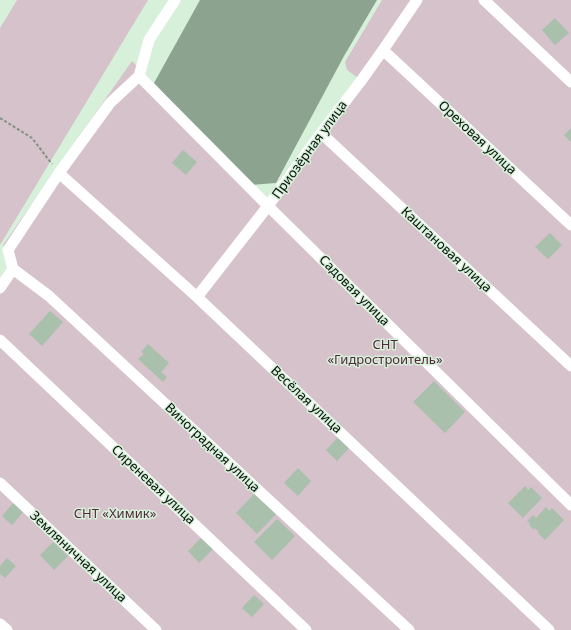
<!DOCTYPE html>
<html>
<head>
<meta charset="utf-8">
<style>
  body { margin:0 }
  canvas { display:block; background:#d7f0da }
</style>
</head>
<body>
<canvas width="571" height="630"></canvas>
<script>
const ctx = document.querySelector('canvas').getContext('2d');
ctx.lineJoin = 'round';
function fill(path, color) {
  ctx.fillStyle = color;
  ctx.fill(path, 'evenodd');
}
function strokePath(path, color, width, dash) {
  ctx.strokeStyle = color;
  ctx.lineWidth = width;
  ctx.lineCap = dash ? 'butt' : 'round';
  ctx.setLineDash(dash || []);
  ctx.stroke(path);
}
function drawText(font, color, halo, rows, align = 'center') {
  ctx.font = font + ' "Noto Sans",sans-serif';
  ctx.lineWidth = 3;
  ctx.setLineDash([]);
  ctx.textBaseline = 'middle';
  ctx.strokeStyle = halo;
  ctx.fillStyle = color;
  for (const [text, x, y, turn = 0] of rows) {
    ctx.save();
    ctx.translate(x, y);
    ctx.rotate((+turn || 0) * Math.PI / 180);
    ctx.textAlign = isNaN(turn) ? turn : align;
    if (halo) ctx.strokeText(text, 0, 0);
    ctx.fillText(text, 0, 0);
    ctx.restore();
  }
}
fill(new Path2D(`
  M17,0h131l-148,245v-217z
  M382,0h189v630h-571v-342l13,-19 -10,-24 129,-184 136,145 93,-126 -14,-10 -2,-8z`), '#d6c2ca');
fill(new Path2D(`
  M200,0h177l-33,56 -68,127 -26,2 -96,-102z`), '#8ca48f');
fill(new Path2D(`
  M555,18l14,15 -14,12 -13,-15z
  M571,128v14l-7,-7z
  M183,150l14,12 -11,13 -14,-12z
  M550,233l12,12 -14,14 -13,-12z
  M50,311l13,11 -21,24 -13,-12z
  M148,344l21,19 -8,9 6,5 -4,5 -25,-23 6,-5 -3,-2z
  M434,381l31,31 -20,21 -32,-31z
  M338,437l11,11 -12,13 -11,-11z
  M298,468l13,13 -13,15 -14,-13z
  M525,486l3,4 3,-3 11,11 -19,20 -15,-15z
  M255,493l21,21 -19,20 -21,-21z
  M14,502l10,9 -12,14 -10,-9z
  M546,507l3,4 3,-3 12,12 -19,20 -7,-7 1,-1 -4,-4 -1,2 -5,-5 1,-2 -3,-2 6,-6 3,3z
  M277,519l18,17 -23,24 -18,-18z
  M202,537l11,12 -14,14 -11,-12z
  M53,542l15,14 -14,14 -14,-15z
  M7,558l9,8 -11,12 -5,-4v-8z
  M254,595l10,9 -12,13 -10,-9z`), '#a9c0ac');
strokePath(new Path2D(`
  M0,118l32,20 20,26`), '#819383', 2, [3, 2]);
strokePath(new Path2D(`
  M484,0l87,82
  M383,50l188,175
  M139,76l129,130 303,299
  M321,133l250,233
  M59,173l138,124 352,333
  M13,269l36,27 360,334
  M0,288l13,-19 -5,-19 51,-77 51,-70 29,-27 10,-36 26,-40
  M197,297l71,-91 53,-73 40,-52 22,-31 34,-50
  M0,340l306,290
  M0,483l156,147
  M0,624l7,6`), '#fff', 11);
drawText('13px', '#070f08', '#d7f0da', [
  ["Ореховая улица",477,138,43],
  ["Приозёрная улица",310,150,-54],
  ["Каштановая улица",446,250,43],
  ["Садовая улица",354,291,45],
  ["Весёлая улица",306,400,43],
  ["Виноградная улица",212,448,43],
  ["Сиреневая улица",153,485,43],
  ["Земляничная улица",78,557,43]
]);
drawText('13px', '#53273b', '#d7f0da', [
  ["СНТ",385,345],
  ["«Гидростроитель»",385,360],
  ["СНТ «Химик»",115,514]
]);
</script>
</body>
</html>
